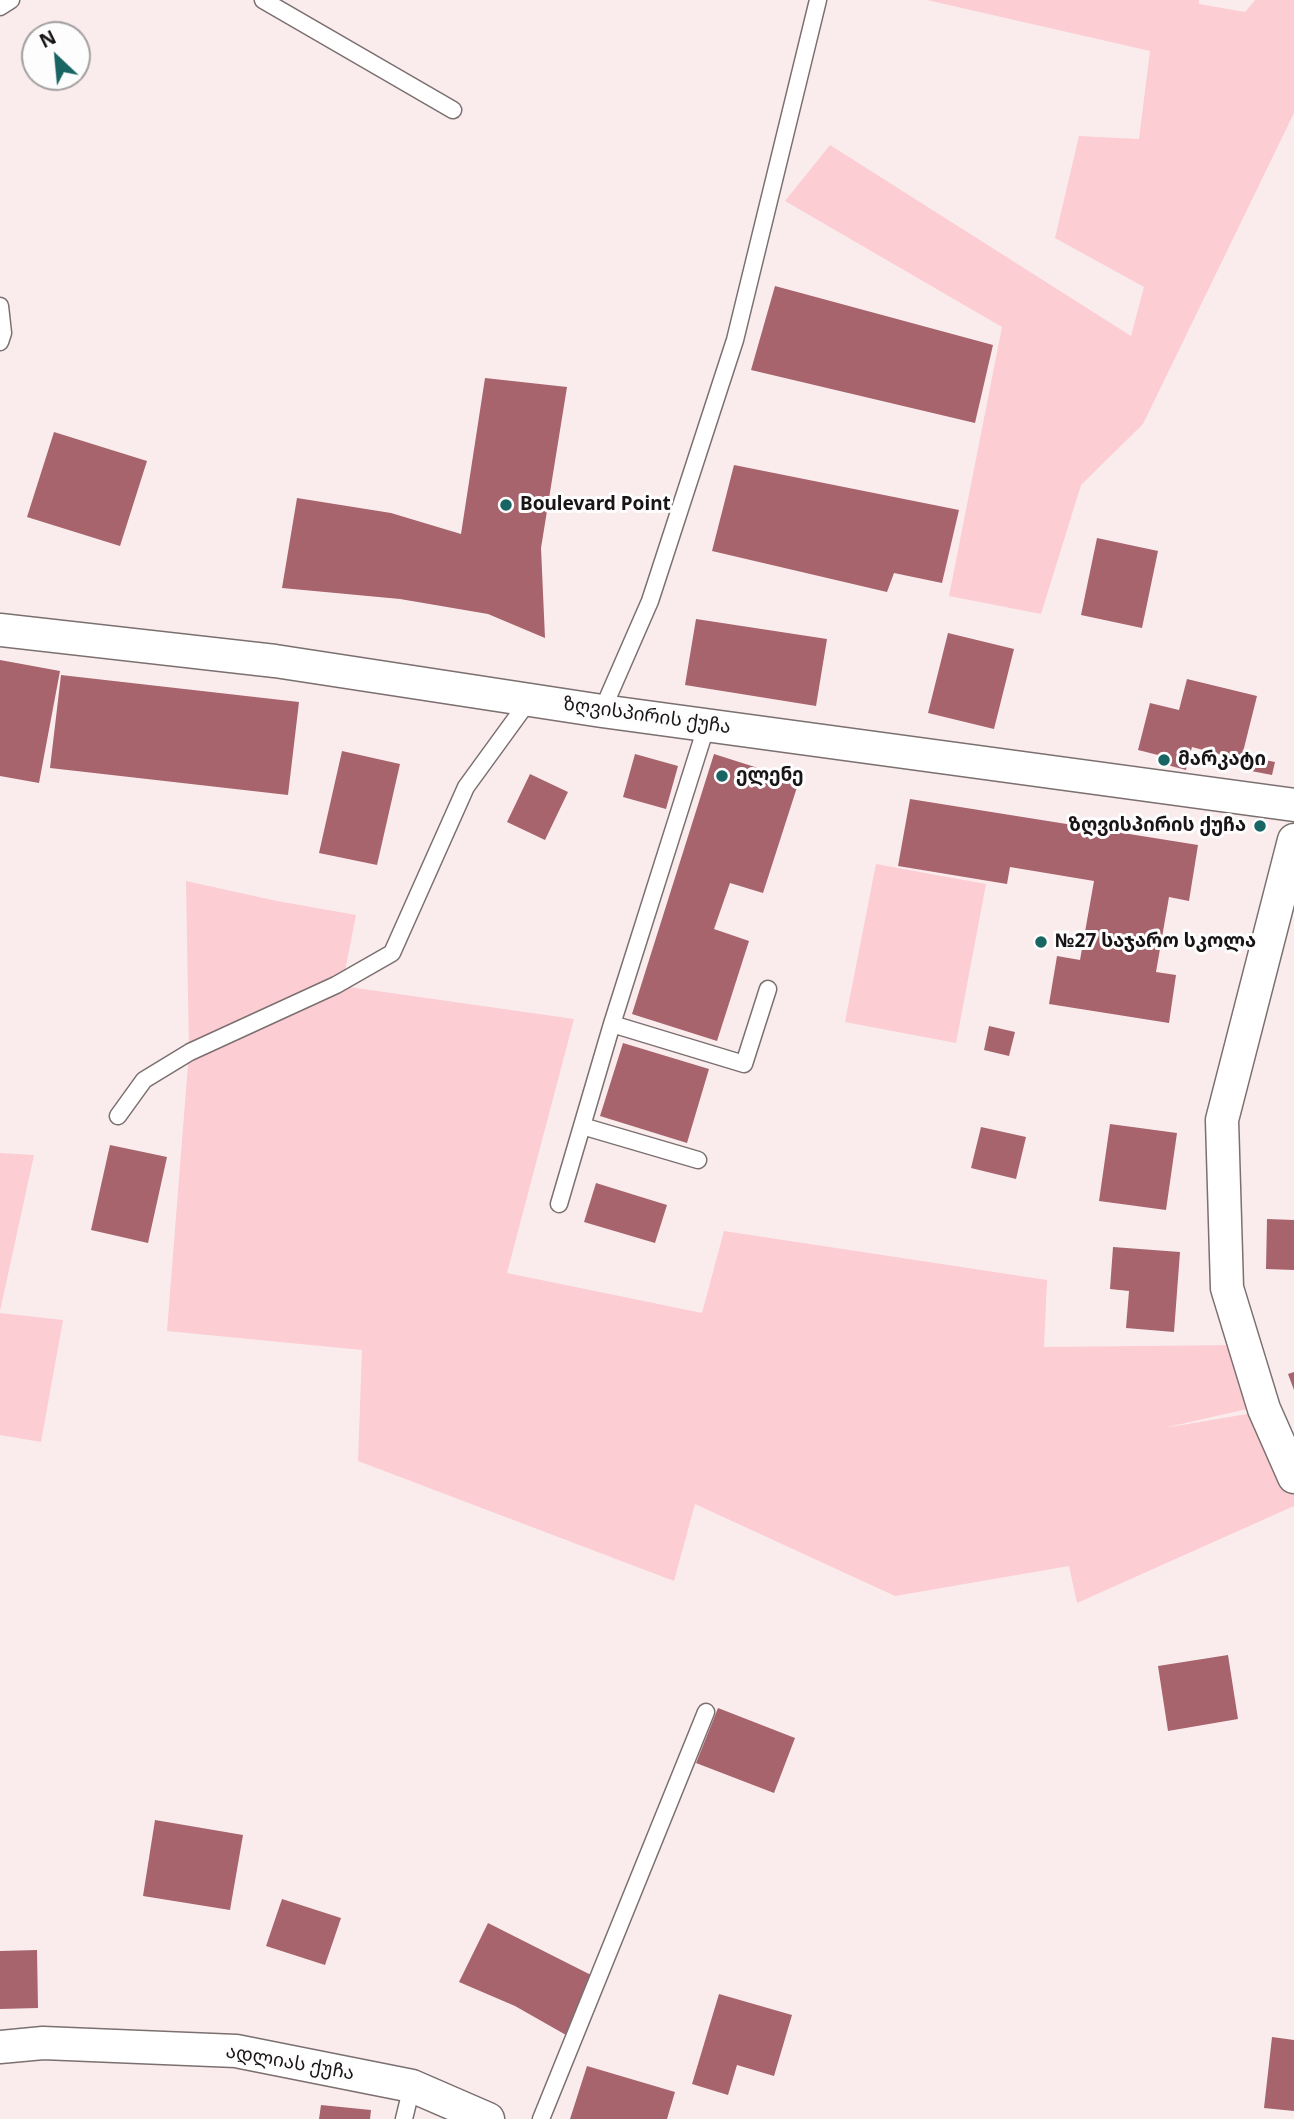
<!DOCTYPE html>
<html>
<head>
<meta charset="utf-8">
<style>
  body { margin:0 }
  #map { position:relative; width:1294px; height:2119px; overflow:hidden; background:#faeced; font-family:"Noto Sans",sans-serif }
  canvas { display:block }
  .north { position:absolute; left:21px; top:21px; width:70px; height:70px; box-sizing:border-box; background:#fdfdfd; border:2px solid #a2a0a0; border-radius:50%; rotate:334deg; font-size:19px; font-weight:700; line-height:28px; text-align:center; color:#191415 }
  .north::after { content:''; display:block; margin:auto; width:24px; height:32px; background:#186563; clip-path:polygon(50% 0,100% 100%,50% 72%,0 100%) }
</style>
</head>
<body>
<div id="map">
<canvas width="1294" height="2119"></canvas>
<div class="north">N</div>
</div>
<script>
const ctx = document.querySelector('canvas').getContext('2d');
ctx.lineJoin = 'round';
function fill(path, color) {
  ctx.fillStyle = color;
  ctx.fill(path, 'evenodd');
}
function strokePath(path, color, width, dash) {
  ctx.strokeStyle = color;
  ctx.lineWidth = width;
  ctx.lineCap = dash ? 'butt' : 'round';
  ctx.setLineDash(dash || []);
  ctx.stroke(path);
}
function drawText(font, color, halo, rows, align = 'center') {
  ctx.font = font + ' "Noto Sans","Noto Sans Georgian",sans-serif';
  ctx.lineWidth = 6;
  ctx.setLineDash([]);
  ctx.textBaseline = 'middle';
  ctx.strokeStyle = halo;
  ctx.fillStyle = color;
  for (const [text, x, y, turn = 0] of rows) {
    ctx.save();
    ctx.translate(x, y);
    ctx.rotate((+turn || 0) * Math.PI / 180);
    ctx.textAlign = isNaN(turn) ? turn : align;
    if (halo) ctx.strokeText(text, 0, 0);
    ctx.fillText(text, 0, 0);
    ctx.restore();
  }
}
fill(new Path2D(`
  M927,0h272v4l46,8 10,-12h39v113l-151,311 -62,61 -40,129 -92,-18 53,-269 -217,-126 45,-56 301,191 13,-49 -89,-49 24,-102 60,3 11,-88z
  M876,864l110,20 -30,159 -111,-21z
  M186,881l91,20 79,14 -14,71 232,33 -67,254 195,40 22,-82 323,49 -3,67 196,-2 20,61 -96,22 95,-16 35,74v20l-217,97 -8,-37 -174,30 -200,-92 -21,77 -316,-120 4,-111 -195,-19 22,-279z
  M0,1153l34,2 -34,156z
  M0,1313l63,7 -22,122 -41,-7z`), '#fccdd2');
fill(new Path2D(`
  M775,286l218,59 -18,78 -224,-53z
  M485,378l82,9 -26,161 4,90 -57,-24 -88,-15 -118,-11 15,-90 94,15 70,21z
  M54,432l93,29 -27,85 -93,-29z
  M734,465l225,45 -17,73 -48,-10 -7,19 -175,-41z
  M1097,538l61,13 -16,77 -61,-13z
  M696,619l131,20 -11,67 -131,-21z
  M948,633l66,16 -20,80 -66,-16z
  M0,660l60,11 -21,112 -39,-7z
  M61,675l238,27 -11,93 -238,-27z
  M1187,679l70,17 -16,64 -49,-13 -6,23 -30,-8 2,-7 -20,-5 12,-47 29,7z
  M342,751l58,13 -23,101 -58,-12z
  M635,754l43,12 -12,43 -43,-12z
  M714,754l85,27 -36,112 -33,-10 -16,46 35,12 -32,100 -85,-27z
  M1249,757l26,5 -3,13 -26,-5z
  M530,774l38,18 -23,48 -38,-18z
  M910,799l288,46 -9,56 -20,-4 -13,75 20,3 -7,48 -120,-19 8,-48 23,4 14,-79 -84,-14 -3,17 -109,-18z
  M989,1026l26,6 -6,24 -25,-6z
  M623,1043l86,26 -22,74 -87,-27z
  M1110,1124l67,9 -11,77 -67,-9z
  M981,1127l45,10 -10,42 -45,-11z
  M110,1145l57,12 -19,86 -57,-13z
  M596,1183l71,22 -12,38 -71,-21z
  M1267,1219l27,1v50l-28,-1z
  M1113,1247l67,5 -6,80 -48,-4 3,-37 -19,-2z
  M1294,1372v18l-6,-16z
  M1228,1655l10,64 -70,12 -10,-65z
  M718,1708l77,30 -21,55 -78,-30z
  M155,1820l88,15 -13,75 -87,-14z
  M282,1899l59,19 -16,47 -59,-19z
  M488,1923l107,54 -29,58 -51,-29 -56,-24z
  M37,1950l1,58 -38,1v-58z
  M719,1994l73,21 -18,61 -37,-11 -9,30 -36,-11z
  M1272,2037l22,3v71l-30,-3z
  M587,2066l88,26 -8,27h-97z
  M321,2105l50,5 -1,9h-51z`), '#a7646d');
const service = new Path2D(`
  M263,0l190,110
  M0,7l11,-7
  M0,306l3,27 -3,9
  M602,711l48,-110 85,-261 83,-340
  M612,1024l132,40 24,-75
  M118,1116l26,-36 46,-28 146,-67 56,-32 74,-166 64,-88
  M582,1126l116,34
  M559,1204l53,-180 95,-300
  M404,2119l8,-33
  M541,2119l165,-407`);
const minor = new Path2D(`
  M0,630l275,31 327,50 692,94
  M1294,840l-72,280 5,168 37,121 30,68
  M0,2047l43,-4 193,8 176,35 76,33`);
strokePath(service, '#7b6f70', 19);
strokePath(minor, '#7b6f70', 35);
strokePath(service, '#fff', 16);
strokePath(minor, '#fff', 32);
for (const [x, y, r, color] of [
  [506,505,7,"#186563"],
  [1164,760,7,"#186563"],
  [722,776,7,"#186563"],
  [1260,826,7,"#186563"],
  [1041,942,7,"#186563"]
]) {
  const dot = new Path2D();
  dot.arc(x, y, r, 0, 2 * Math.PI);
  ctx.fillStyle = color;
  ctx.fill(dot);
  strokePath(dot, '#fdfdfd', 2.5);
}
drawText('bold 19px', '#191415', '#fdfdfd', [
  ["Boulevard Point",520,505],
  ["მარკატი",1178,760],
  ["ელენე",736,776],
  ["ზღვისპირის ქუჩა",1246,826,"right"],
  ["№27 საჯარო სკოლა",1055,942]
], 'left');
drawText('19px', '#191415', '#fdfdfd', [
  ["ზღვისპირის ქუჩა",647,716,8],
  ["ადლიას ქუჩა",290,2063,10]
]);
</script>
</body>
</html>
